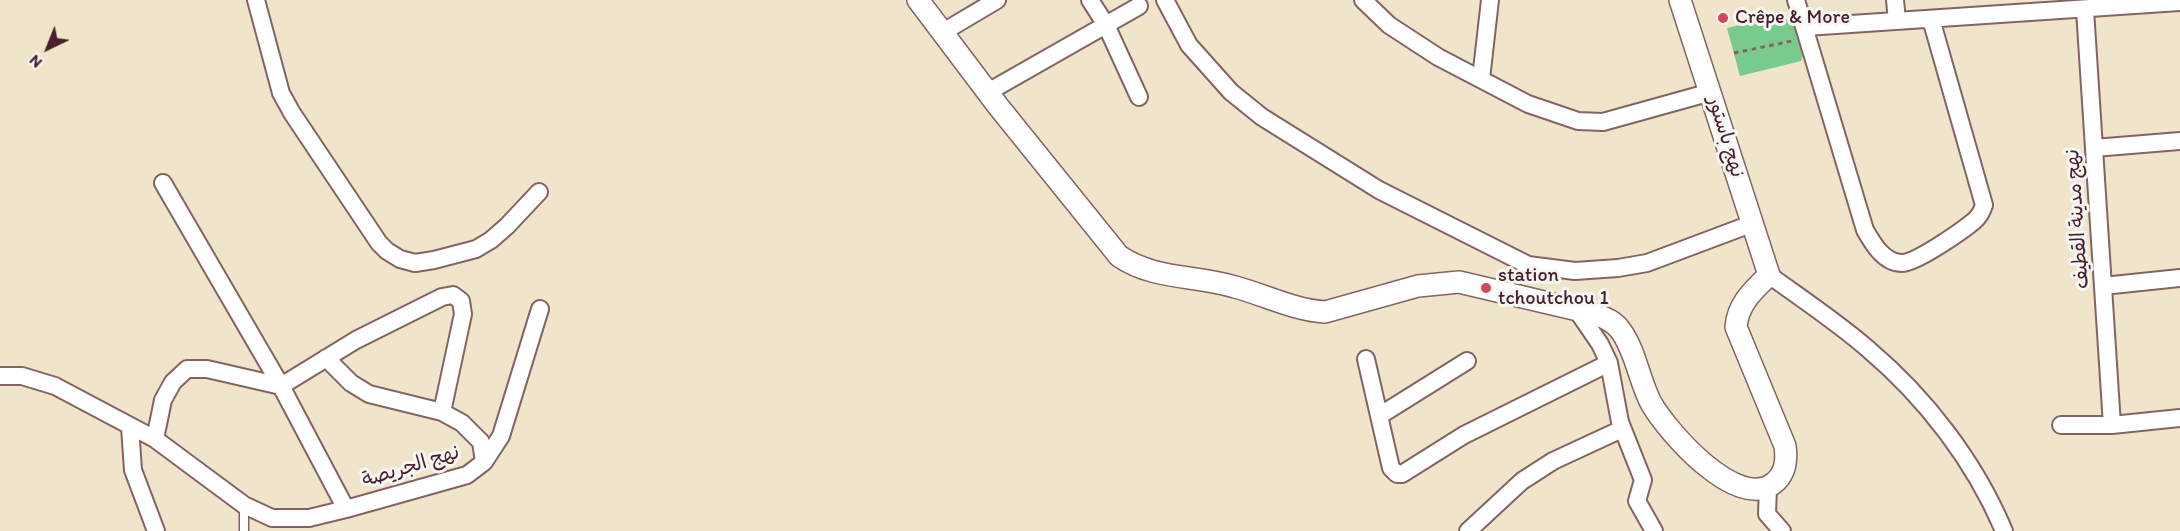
<!DOCTYPE html>
<html>
<head>
<meta charset="utf-8">
<style>
  body { margin:0 }
  #map { position:relative; width:2180px; height:531px; overflow:hidden; background:#f0e4ca; font-family:Itim,sans-serif }
  canvas { display:block }
  .north { position:absolute; left:18px; top:18px; width:60px; height:60px; -webkit-text-stroke:4px #f6f6f2; paint-order:stroke; rotate:223deg; font-size:16px; font-weight:700; line-height:24px; text-align:center; color:#4a1f2b }
  .north::after { content:''; display:block; margin:auto; width:21px; height:27px; background:#4a1f2b; clip-path:polygon(50% 0,100% 100%,50% 72%,0 100%) }
</style>
</head>
<body>
<div id="map">
<canvas width="2180" height="531"></canvas>
<div class="north">N</div>
</div>
<script>
const ctx = document.querySelector('canvas').getContext('2d');
ctx.lineJoin = 'round';
function fill(path, color) {
  ctx.fillStyle = color;
  ctx.fill(path, 'evenodd');
}
function strokePath(path, color, width, dash) {
  ctx.strokeStyle = color;
  ctx.lineWidth = width;
  ctx.lineCap = dash ? 'butt' : 'round';
  ctx.setLineDash(dash || []);
  ctx.stroke(path);
}
function drawText(font, color, halo, rows, align = 'center') {
  ctx.font = font + ' Itim,"Playpen Sans Arabic",sans-serif';
  ctx.lineWidth = 6;
  ctx.setLineDash([]);
  ctx.textBaseline = 'middle';
  ctx.strokeStyle = halo;
  ctx.fillStyle = color;
  for (const [text, x, y, turn = 0] of rows) {
    ctx.save();
    ctx.translate(x, y);
    ctx.rotate((+turn || 0) * Math.PI / 180);
    ctx.textAlign = isNaN(turn) ? turn : align;
    if (halo) ctx.strokeText(text, 0, 0);
    ctx.fillText(text, 0, 0);
    ctx.restore();
  }
}
fill(new Path2D(`
  M1782,15l26,22 -7,24 -61,15 -13,-48z`), '#78cb8d');
const service = new Path2D(`
  M244,531v-26`);
const minor = new Path2D(`
  M256,0l25,93 11,20 87,130 8,8 13,8 15,4 19,-3 42,-11 15,-9 16,-14 32,-34
  M1090,0l16,25 33,72
  M1165,0l24,45 42,47 31,25 117,73 149,75 47,6 43,-3 29,-5 104,-39
  M1363,0l26,25 49,32 90,47 50,17 25,1 108,-30
  M1796,0l69,230c8,14 19,33 37,33 14,0 60,-32 72,-42 5,-4 8,-10 10,-16l-53,-186
  M1895,0l2,21
  M2085,10l27,415
  M1806,27l374,-25
  M943,32l54,-32
  M1481,79l9,-79
  M988,92l151,-86
  M2094,148l86,-7
  M1769,275c33,24 68,47 99,74 58,49 107,113 136,182
  M2103,286l77,-8
  M1576,309l24,35 9,19 11,59 23,58 -6,21 17,30
  M326,358l25,25 18,11 73,18
  M1366,359l25,109 6,6h5l62,-39 145,-72
  M0,376h22l33,10 100,53 89,66 28,13h37l37,-9 121,-34 17,-13 -3,-20 -19,-19 -20,-11 21,-98 -2,-13 -8,-6 -11,2 -86,43 -75,46 -118,-203
  M1379,416l88,-55
  M2061,425h51l68,-7
  M130,427l3,43 23,61
  M155,439l8,-39 10,-18 14,-13h20l74,17 65,123
  M484,462l17,-26 39,-127
  M1768,487l-1,27 15,17
  M1468,531l54,-50 31,-20 69,-32`);
const tertiary = new Path2D(`
  M918,0l80,106 121,150c35,24 77,19 116,31 30,8 59,23 90,25l93,-26 41,-4 136,32c11,4 20,8 26,17 15,21 18,49 30,72 16,28 86,109 123,80 12,-10 13,-23 11,-37l-49,-119c2,-24 18,-37 33,-52l-89,-275`);
strokePath(service, '#846463', 11);
strokePath(minor, '#846463', 20);
strokePath(tertiary, '#846463', 24);
strokePath(new Path2D(`
  M1734,53l58,-12`), '#846463', 3, [4.5, 4.5]);
strokePath(service, '#fff', 8);
strokePath(minor, '#fff', 16);
strokePath(tertiary, '#fff', 21);
for (const [x, y, r, color] of [
  [1723,18,6,"#d1495b"],
  [1486,288,6,"#d1495b"]
]) {
  const dot = new Path2D();
  dot.arc(x, y, r, 0, 2 * Math.PI);
  ctx.fillStyle = color;
  ctx.fill(dot);
  strokePath(dot, '#f6f6f2', 2);
}
drawText('20px', '#4a1f2b', '#f6f6f2', [
  ["Crêpe & More",1735,18],
  ["station",1498,276],
  ["tchoutchou 1",1498,299]
], 'left');
drawText('20px', '#4a1f2b', '#f6f6f2', [
  ["نهج باستور",1725,137,73],
  ["نهج مدينة القطيف",2078,219,-94],
  ["نهج الجريصة",411,467,-17]
]);
</script>
</body>
</html>
